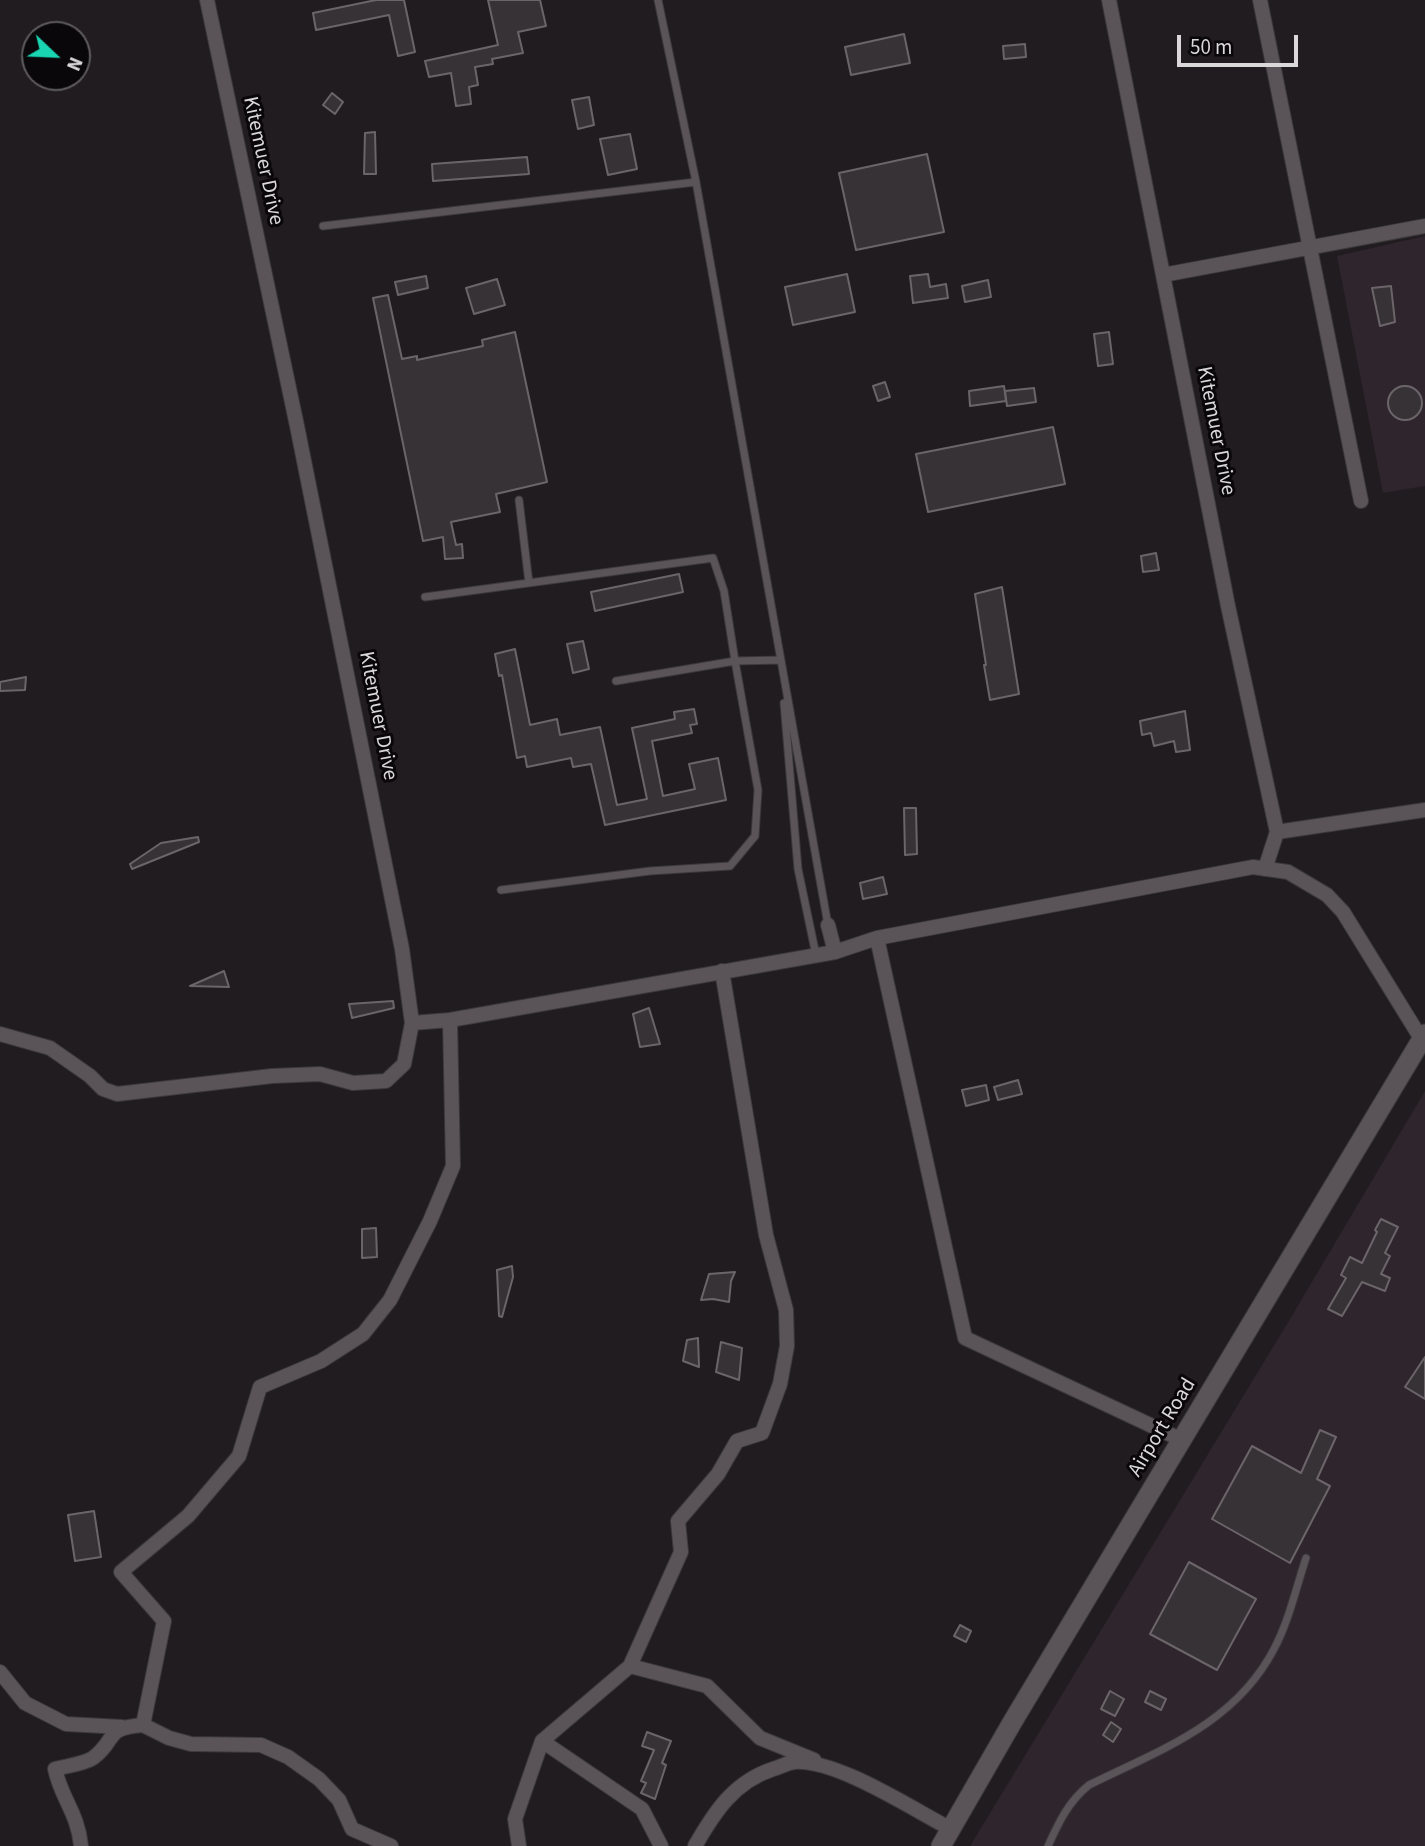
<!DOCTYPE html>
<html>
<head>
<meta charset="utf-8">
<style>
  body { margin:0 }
  #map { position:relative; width:1425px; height:1846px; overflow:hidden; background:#211c1f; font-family:"Source Sans 3",sans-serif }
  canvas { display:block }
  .north { position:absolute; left:21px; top:21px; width:70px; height:70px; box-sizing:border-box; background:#090709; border:2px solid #5d5b5d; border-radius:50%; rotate:113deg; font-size:19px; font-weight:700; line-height:28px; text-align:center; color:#dbd8da }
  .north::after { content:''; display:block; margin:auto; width:24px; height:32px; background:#19d5b2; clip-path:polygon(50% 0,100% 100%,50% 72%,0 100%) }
  .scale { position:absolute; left:1177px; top:35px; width:121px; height:32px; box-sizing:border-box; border:4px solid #dbd8da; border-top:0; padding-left:9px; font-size:21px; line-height:24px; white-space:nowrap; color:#dbd8da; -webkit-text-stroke:5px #090709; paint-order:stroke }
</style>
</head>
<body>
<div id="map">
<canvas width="1425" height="1846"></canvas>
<div class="north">N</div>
<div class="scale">50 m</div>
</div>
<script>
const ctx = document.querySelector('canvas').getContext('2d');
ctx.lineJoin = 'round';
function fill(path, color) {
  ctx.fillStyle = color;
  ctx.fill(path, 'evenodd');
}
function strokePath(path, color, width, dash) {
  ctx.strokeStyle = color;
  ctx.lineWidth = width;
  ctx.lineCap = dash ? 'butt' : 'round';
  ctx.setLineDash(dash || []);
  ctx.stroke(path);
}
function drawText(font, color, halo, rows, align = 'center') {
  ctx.font = font + ' "Source Sans 3",sans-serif';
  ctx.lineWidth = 6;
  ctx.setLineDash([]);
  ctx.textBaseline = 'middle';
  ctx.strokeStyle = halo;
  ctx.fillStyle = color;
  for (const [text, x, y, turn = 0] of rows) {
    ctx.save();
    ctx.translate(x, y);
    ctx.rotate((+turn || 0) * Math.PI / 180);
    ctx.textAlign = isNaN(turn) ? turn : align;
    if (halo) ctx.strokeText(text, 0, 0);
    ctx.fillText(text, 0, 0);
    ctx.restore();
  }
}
fill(new Path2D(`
  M1425,236v250l-42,7 -46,-237z
  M1425,1091v755h-455l320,-527z`), '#2f252c');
const building = new Path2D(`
  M376,0h28l11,52 -17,4 -9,-41 -73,15 -3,-17z
  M488,0h52l6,26 -28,6 5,21 -31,6 1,5 -18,3 3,18 -9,2 2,17 -15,2 -5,-33 -22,4 -4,-16 73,-16z
  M904,34l6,29 -59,12 -6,-28z
  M1025,44l1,13 -22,2 -1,-13z
  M332,93l11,9 -8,12 -12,-9z
  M589,97l5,28 -16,4 -6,-29z
  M375,132l1,42h-12l1,-41z
  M630,134l7,35 -29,6 -8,-36z
  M927,154l17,78 -88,18 -17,-77z
  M527,157l2,17 -96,7 -1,-17z
  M847,274l8,38 -62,13 -8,-38z
  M928,274l2,13 16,-3 2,14 -35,5 -3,-27z
  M426,276l2,12 -30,7 -3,-13z
  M497,279l8,26 -31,9 -8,-26z
  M988,280l3,17 -26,5 -3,-16z
  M1391,286l4,36 -15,4 -8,-38z
  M388,295l14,64 15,-3v4l66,-14 -1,-6 33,-8 32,150 -51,12 4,18 -49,10 5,23 6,-1 1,14 -18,1 -2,-22 -20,4 -50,-243z
  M1109,332l4,32 -15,2 -4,-32z
  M885,382l5,15 -12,4 -5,-15z
  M1004,386l2,15 -36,5 -1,-15z
  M1388 403a17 17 0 1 1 34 0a17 17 0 1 1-34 0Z
  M1034,388l2,14 -29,4 -2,-15z
  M1053,427l12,57 -137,28 -12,-58z
  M1156,553l3,17 -16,2 -2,-16z
  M679,574l4,18 -88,19 -4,-19z
  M1002,587l17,107 -29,6 -6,-35h2l-11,-71z
  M583,641l6,28 -16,4 -6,-29z
  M515,649l15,76 27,-6 3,16 40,-8 17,78 30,-6 -15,-71 43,-9 -1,-7 20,-3 3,15 -7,1 2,8 -40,8 11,55 32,-7 -6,-25 29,-6 8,42 -121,25 -14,-61 -18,3 -2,-9 -44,9 -2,-11 -8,2 -15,-83 -3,1 -4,-22z
  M26,677l-1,13 -25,1v-9z
  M1185,711l5,39 -14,2 -2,-11 -20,5 -3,-13 -9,2 -2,-14z
  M904,808h12l1,46 -12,1z
  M198,837l1,5 -67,27 -2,-5 31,-21z
  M883,877l4,17 -24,5 -3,-16z
  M224,971l5,16 -39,-1z
  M393,1001l1,7 -42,10 -3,-14z
  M649,1008l11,36 -20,3 -7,-33z
  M1018,1080l4,14 -24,6 -4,-13z
  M986,1085l3,15 -23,6 -4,-16z
  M1381,1219l17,8 -13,26 5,3 -9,18 9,4 -5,13 -23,-9 -20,34 -14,-7 18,-31 -5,-3 9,-18 12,6 15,-31 -2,-2z
  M376,1228l1,29 -15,1v-29z
  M512,1266l1,11 -11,40 -3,-1 -2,-46z
  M735,1272l-4,9 -2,21 -16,-3 -12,1 8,-26z
  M698,1338l1,29 -16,-6 4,-21z
  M721,1342l21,6 -3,32 -23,-8z
  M1425,1357v42l-20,-12z
  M1320,1430l16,7 -19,42 13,7 -40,77 -78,-44 40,-73 49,27z
  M94,1511l7,46 -26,4 -7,-46z
  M1189,1562l67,37 -39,71 -67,-36z
  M960,1625l11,6 -5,11 -12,-6z
  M1110,1691l14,8 -9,17 -14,-7z
  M1150,1691l16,8 -5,11 -16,-8z
  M1111,1722l10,7 -8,13 -10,-7z
  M647,1732l24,9 -9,22 4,2 -11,34 -14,-6 5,-10 -5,-2 13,-31 -12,-4z`);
fill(building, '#373235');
strokePath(building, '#6b6569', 2);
const lane = new Path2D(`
  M658,0l38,182 132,743
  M323,226l373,-44
  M519,500l10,83
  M425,597l288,-39 11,33 11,70 -119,20
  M784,703l14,166 18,86
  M501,890l149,-19 80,-5 25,-30 3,-46 -23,-129 46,-1
  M1048,1846c11,-24 20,-44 41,-61 71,-35 146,-61 185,-136 15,-28 22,-61 32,-91`);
const street = new Path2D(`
  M1109,0l119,606 49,226 -12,37
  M1260,0l101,501
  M1163,275l262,-49
  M1277,832l148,-22
  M828,925l7,27
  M877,938l88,400 217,102
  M412,1023l38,-3 385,-68 42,-14 376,-71 35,5 39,23 16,17 79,128
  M0,1034l50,14 40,28 13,13 14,5 155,-18 48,-2 33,9 33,-2 18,-17 8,-41 -10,-74 -105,-523 -90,-426
  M630,1666l77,20 53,52 54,22
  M0,1672l25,31 41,21 56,3
  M143,1725l26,13 22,6 70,1 27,12 31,22 20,21 13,29 39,17
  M542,1741l100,68 19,37
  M81,1846c-3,-33 -20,-48 -26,-77 11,-3 29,-5 38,-11 25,-19 10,-30 50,-33l21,-104 -43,-49 67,-56 51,-60 21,-69 61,-26 42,-27 27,-34 40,-79 23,-55 -3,-146
  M519,1846l-4,-27 27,-78 88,-75 51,-114 -3,-31 40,-47 19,-33 25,-8 18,-49 7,-38 -1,-36 -20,-75 -44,-264
  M695,1846c20,-35 39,-64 78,-77 7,-2 14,-6 21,-7 43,-3 118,47 157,67`);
const secondary = new Path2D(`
  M941,1846l72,-125 412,-687`);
strokePath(lane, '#3c393b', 9);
strokePath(street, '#3c393b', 16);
strokePath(secondary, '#3c393b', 21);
strokePath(lane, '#5a5458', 7);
strokePath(street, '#5a5458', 14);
strokePath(secondary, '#5a5458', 19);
drawText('21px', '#dbd8da', '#090709', [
  ["Kitemuer Drive",262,161,78],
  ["Kitemuer Drive",1215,431,79],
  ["Kitemuer Drive",377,716,79],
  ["Airport Road",1163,1428,-59]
]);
</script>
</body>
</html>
